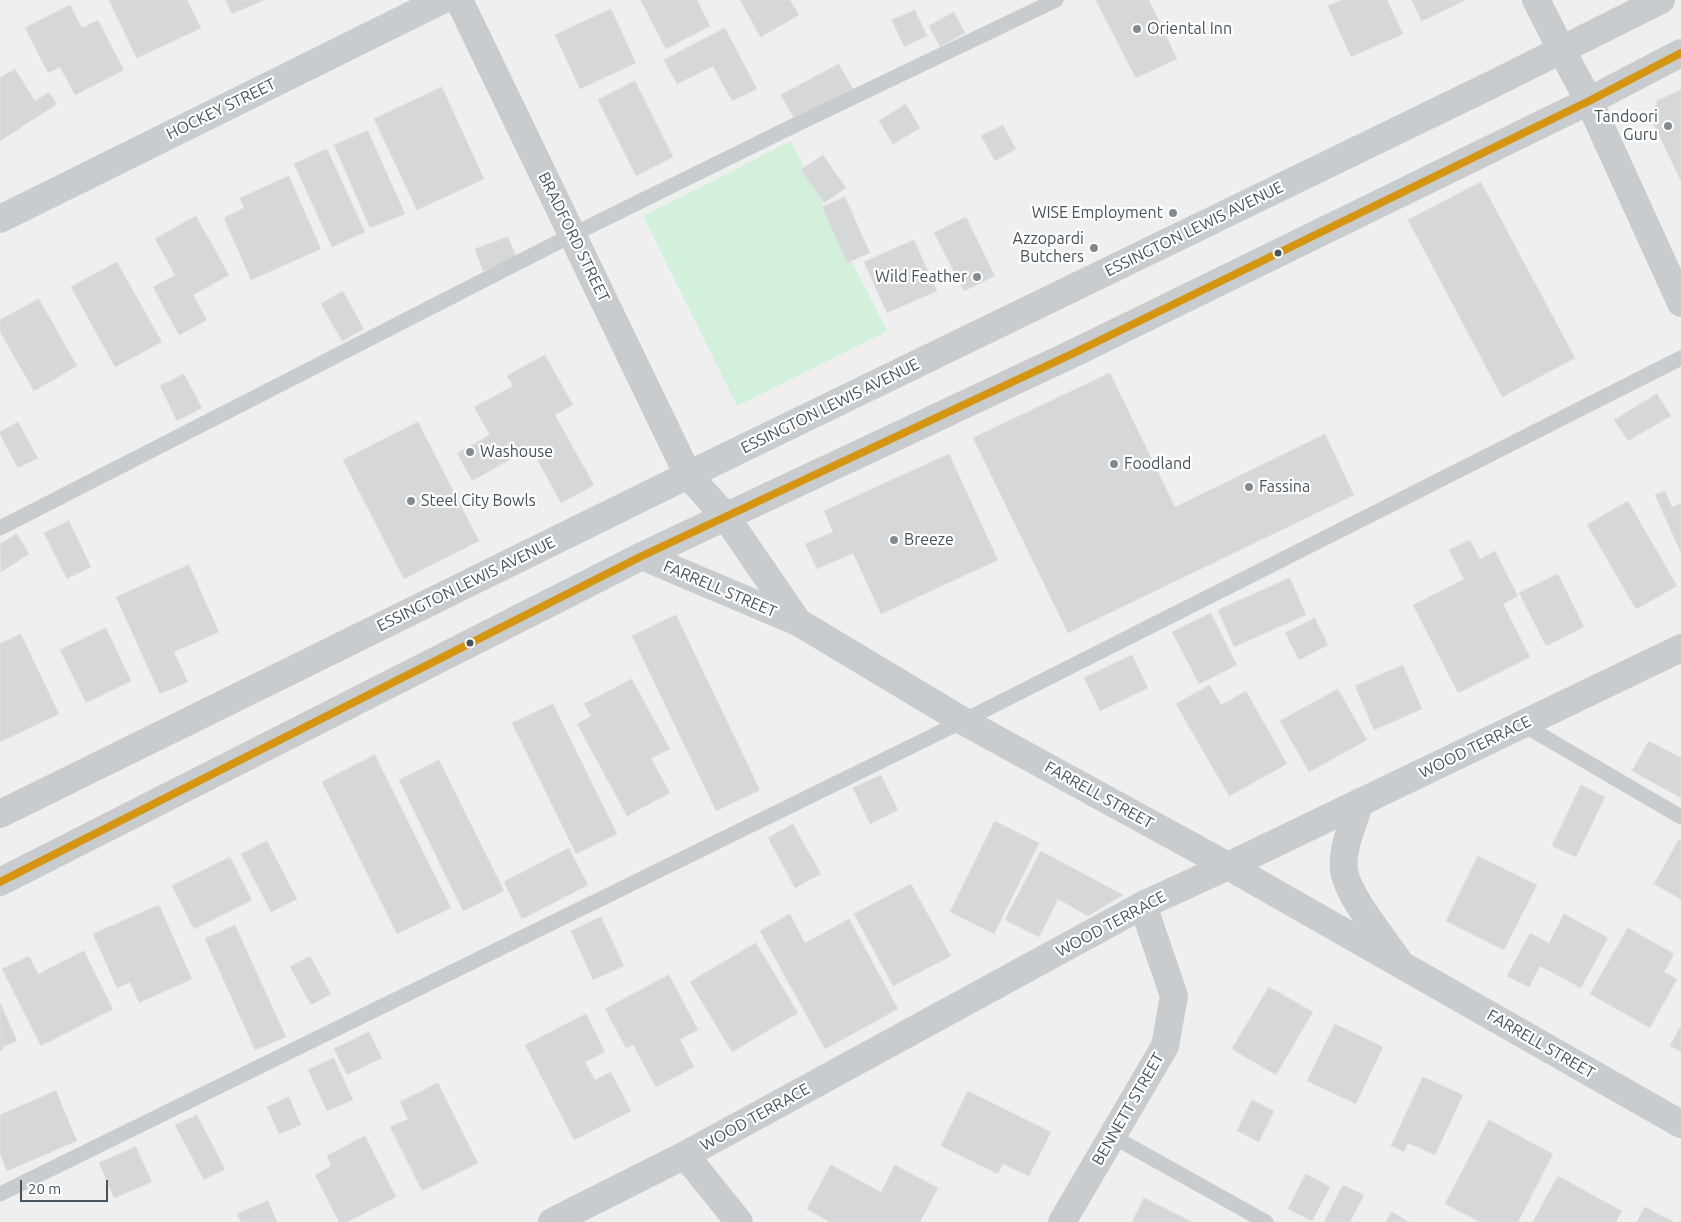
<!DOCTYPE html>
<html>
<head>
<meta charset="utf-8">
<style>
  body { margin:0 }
  #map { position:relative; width:1681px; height:1222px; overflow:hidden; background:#f0efef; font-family:Ubuntu,sans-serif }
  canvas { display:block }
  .scale { position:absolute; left:20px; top:1180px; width:88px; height:22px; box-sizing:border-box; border:2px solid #46535c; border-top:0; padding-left:6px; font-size:15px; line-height:18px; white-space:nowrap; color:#46535c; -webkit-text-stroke:4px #fff; paint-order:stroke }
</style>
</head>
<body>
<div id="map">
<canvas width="1681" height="1222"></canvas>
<div class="scale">20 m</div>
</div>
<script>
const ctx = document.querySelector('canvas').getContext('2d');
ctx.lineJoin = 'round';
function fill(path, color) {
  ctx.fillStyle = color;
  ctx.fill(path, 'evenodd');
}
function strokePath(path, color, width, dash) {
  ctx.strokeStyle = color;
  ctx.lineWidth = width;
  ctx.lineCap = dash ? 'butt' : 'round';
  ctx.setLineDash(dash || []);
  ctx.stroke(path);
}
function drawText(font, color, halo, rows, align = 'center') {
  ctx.font = font + ' Ubuntu,sans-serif';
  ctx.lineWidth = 4.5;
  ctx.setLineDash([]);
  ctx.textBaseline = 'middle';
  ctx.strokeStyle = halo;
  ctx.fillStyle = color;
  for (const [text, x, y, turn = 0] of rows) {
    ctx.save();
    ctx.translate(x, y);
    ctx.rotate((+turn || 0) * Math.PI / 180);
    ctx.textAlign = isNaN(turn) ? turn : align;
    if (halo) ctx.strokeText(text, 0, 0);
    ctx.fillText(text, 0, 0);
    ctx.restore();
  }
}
fill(new Path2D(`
  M791,141l96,190 -150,75 -94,-190z`), '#d3f0dc');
const building = new Path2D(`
  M109,0h78l14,28 -64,30z
  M226,0h38l-32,14z
  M641,0h56l13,26 -44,23z
  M740,0h50l9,15 -38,22z
  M1096,0h53l28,59 -41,19z
  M1342,0h45l16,34 -52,23 -23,-51z
  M1412,0h54l-44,21z
  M70,5l12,23 16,-8 26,50 -49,25 -15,-28 -12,6 -23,-45z
  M611,9l25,54 -56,26 -25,-54z
  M915,10l12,26 -23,11 -12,-27z
  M954,12l11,21 -25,14 -11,-21z
  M725,28l32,61 -25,12 -19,-35 -36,18 -13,-24z
  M839,64l14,25 -58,31 -14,-25z
  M15,69l20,32 14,-9 8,12 -57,37v-63z
  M635,81l38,76 -37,19 -38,-76z
  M442,87l42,92 -67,31 -43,-91z
  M1681,90v89h-1l-28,-58 5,-20z
  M906,104l14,24 -27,16 -14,-23z
  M1003,125l13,24 -21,12 -14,-25z
  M368,131l37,83 -35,14 -36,-83z
  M327,149l38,83 -33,15 -38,-83z
  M823,155l23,33 -22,15 -23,-33z
  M289,176l32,73 -70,31 -27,-62 20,-10 -4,-10z
  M1481,182l94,176 -73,39 -94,-177z
  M845,197l25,56 -23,10 -25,-56z
  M196,216l33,59 -36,20 14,25 -28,15 -26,-48 22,-12 -20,-36z
  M966,217l29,59 -31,15 -30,-58z
  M508,237l9,22 -34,12 -8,-22z
  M914,240l23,51 -50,22 -23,-51z
  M117,262l45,80 -47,25 -44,-80z
  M343,291l21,38 -22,12 -21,-37z
  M39,299l38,67 -43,25 -34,-59v-12z
  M545,355l28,50 -18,10 39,70 -33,18 -30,-55 -59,33 -15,-28 33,-18 -16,-28 39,-21 -6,-10z
  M1110,373l65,134 150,-73 29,61 -286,138 -95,-195z
  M184,374l18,34 -25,13 -17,-35z
  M1657,394l14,22 -43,25 -14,-21z
  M18,422l20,36 -20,10 -18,-33v-3z
  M418,422l61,119 -75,38 -61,-119z
  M949,454l49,106 -117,54 -28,-61 -36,16 -12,-25 28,-12 -9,-21z
  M1665,491l7,16 9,-4v50l-26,-58z
  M1628,501l49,85 -41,23 -49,-84z
  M69,521l22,46 -24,12 -23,-46z
  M17,534l12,20 -28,18 -1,-28z
  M1470,540l10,19 15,-8 23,45 -15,8 27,53 -72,36 -45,-88 51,-26 -15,-29z
  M189,565l30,67 -45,20 14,30 -28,12 -44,-97z
  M1558,574l26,53 -38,19 -27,-53z
  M1290,578l16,37 -72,32 -16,-37z
  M1211,613l26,52 -38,19 -27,-52z
  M676,615l84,175 -44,21 -84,-175z
  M1315,618l13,27 -29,15 -14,-27z
  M106,628l25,53 -45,22 -26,-53z
  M21,634l38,80 -59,28v-98z
  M1132,655l16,33 -48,23 -16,-33z
  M1403,665l19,44 -48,21 -19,-44z
  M632,679l38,70 -19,9 19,35 -43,23 -50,-92 14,-8 -7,-12z
  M1210,685l11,20 25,-14 41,73 -58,32 -53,-92z
  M1338,689l29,51 -58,32 -29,-51z
  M553,704l64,130 -41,20 -64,-131z
  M1649,741l32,17v40l-49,-27z
  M375,755l76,153 -54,26 -75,-152z
  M439,760l65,131 -41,20 -64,-131z
  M881,775l17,35 -28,14 -17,-36z
  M1581,785l24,12 -29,60 -24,-11z
  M995,821l44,22 -45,91 -44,-22z
  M793,824l28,50 -26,14 -27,-50z
  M1679,840h2v59l-27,-15z
  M267,841l30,58 -26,13 -30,-58z
  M569,848l19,37 -66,34 -18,-37z
  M1041,851l82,44 -35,21 -30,-17 -19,38 -34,-17z
  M1478,856l59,29 -33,65 -58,-29z
  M230,857l22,43 -58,29 -22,-43z
  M911,884l40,72 -58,30 -39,-72z
  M159,905l33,74 -53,24 -9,-21 -13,6 -24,-54z
  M790,914l15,29 44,-24 49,90 -73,40 -65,-118z
  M1564,914l44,24 -27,50 -41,-22 -11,21 -22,-11 23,-43 19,10z
  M601,917l23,49 -31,14 -22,-49z
  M235,925l51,112 -31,13 -50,-111z
  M1628,928l46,26 -10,18 13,7 -27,49 -60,-34z
  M756,943l42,70 -66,39 -42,-70z
  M84,951l29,58 -72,37 -39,-77 27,-13 9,18z
  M310,956l21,38 -20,11 -21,-38z
  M669,975l29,55 -18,9 14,28 -38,20 -23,-42 -7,3 -21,-39z
  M1269,987l44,25 -37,63 -44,-26z
  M0,1002l17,39 -15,6 1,3 -3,1z
  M586,1014l19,38 -20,10 10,18 16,-8 20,39 -57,29 -49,-95z
  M1335,1024l48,23 -27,57 -49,-23z
  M1681,1026v26l-11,-6z
  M369,1032l13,26 -35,17 -13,-26z
  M334,1058l19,42 -26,11 -19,-41z
  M1423,1077l40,18 -28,60 -27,-12 -4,9 -13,-6z
  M438,1083l40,80 -56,28 -32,-64 18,-8 -8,-17z
  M56,1091l21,50 -70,30 -7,-17v-39z
  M968,1091l83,41 -22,44 -26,-12 -5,10 -57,-28z
  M289,1097l12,28 -22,9 -12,-27z
  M1252,1100l22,11 -15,31 -22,-11z
  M197,1115l28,54 -21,11 -29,-55z
  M1489,1120l64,34 -35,68h-38l-35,-18z
  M365,1136l31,61 -49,25h-8l-24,-47 16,-9 -4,-10z
  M136,1147l16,35 -38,16 -15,-35z
  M831,1165l50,27 14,-27 43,23 -18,34h-90l-23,-13z
  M1306,1174l24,13 -18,34 -24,-12z
  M1558,1176l64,35 -6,11h-83z
  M1343,1185l21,10 -14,27h-26z
  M1144,1198l48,24h-60z
  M268,1201l9,21h-36l-4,-8z
  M1645,1207l29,15h-37z
  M1392,1212l17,10h-23z`);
fill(building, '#d6d7d8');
strokePath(building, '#e1e1e2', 1);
strokePath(new Path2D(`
  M0,528l572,-293 215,-106 269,-129
  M1522,724l159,93
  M1112,1136l154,86
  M0,1194l963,-473 718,-363`), '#c9ccce', 15);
strokePath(new Path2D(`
  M459,0l229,475
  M1536,0l25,49 28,52 92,202
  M0,219l442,-219
  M726,517l72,105
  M642,556l156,66 165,99 265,145 453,258
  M1360,802c-6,19 -19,48 -16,68 3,25 39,68 54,90
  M685,1155l54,67
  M552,1222l133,-67 458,-250 85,-39 453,-218
  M1062,1222l103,-176 9,-50 -31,-91`), '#c9ccce', 28);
strokePath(new Path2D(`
  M688,475l38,42
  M0,814l688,-339 803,-390 170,-85
  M0,882l642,-326 432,-203 515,-252 92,-48`), '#c9ccce', 28);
strokePath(new Path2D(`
  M0,882l642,-326 432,-203 515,-252 92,-48`), '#d49512', 8);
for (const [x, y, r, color] of [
  [1137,29,5,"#828a8f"],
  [1668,126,5,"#828a8f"],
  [1173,213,5,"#828a8f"],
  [1094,248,5,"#828a8f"],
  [1278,253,4.5,"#46535c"],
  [977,277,5,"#828a8f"],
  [470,452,5,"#828a8f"],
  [1114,464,5,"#828a8f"],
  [1249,487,5,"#828a8f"],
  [411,501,5,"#828a8f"],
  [894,540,5,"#828a8f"],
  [470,643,4.5,"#46535c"]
]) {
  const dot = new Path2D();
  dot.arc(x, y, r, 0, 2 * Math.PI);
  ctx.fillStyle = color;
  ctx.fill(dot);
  strokePath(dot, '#fff', 2);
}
drawText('16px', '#46535c', '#fff', [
  ["Oriental Inn",1147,29],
  ["Tandoori",1658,117,"right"],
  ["Guru",1658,135,"right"],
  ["WISE Employment",1163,213,"right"],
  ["Azzopardi",1084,239,"right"],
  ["Butchers",1084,257,"right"],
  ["Wild Feather",967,277,"right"],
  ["Washouse",480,452],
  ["Foodland",1124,464],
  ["Fassina",1259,487],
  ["Steel City Bowls",421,501],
  ["Breeze",904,540]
], 'left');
drawText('16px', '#46535c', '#fff', [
  ["HOCKEY STREET",221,109,-26],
  ["ESSINGTON LEWIS AVENUE",1194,229,-26],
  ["BRADFORD STREET",574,237,64],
  ["ESSINGTON LEWIS AVENUE",830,406,-26],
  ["ESSINGTON LEWIS AVENUE",466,584,-26],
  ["FARRELL STREET",720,589,23],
  ["WOOD TERRACE",1475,747,-26],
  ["FARRELL STREET",1099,795,29],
  ["WOOD TERRACE",1111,924,-28],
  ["FARRELL STREET",1541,1044,30],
  ["BENNETT STREET",1128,1109,-60],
  ["WOOD TERRACE",755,1117,-29]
]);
</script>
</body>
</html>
